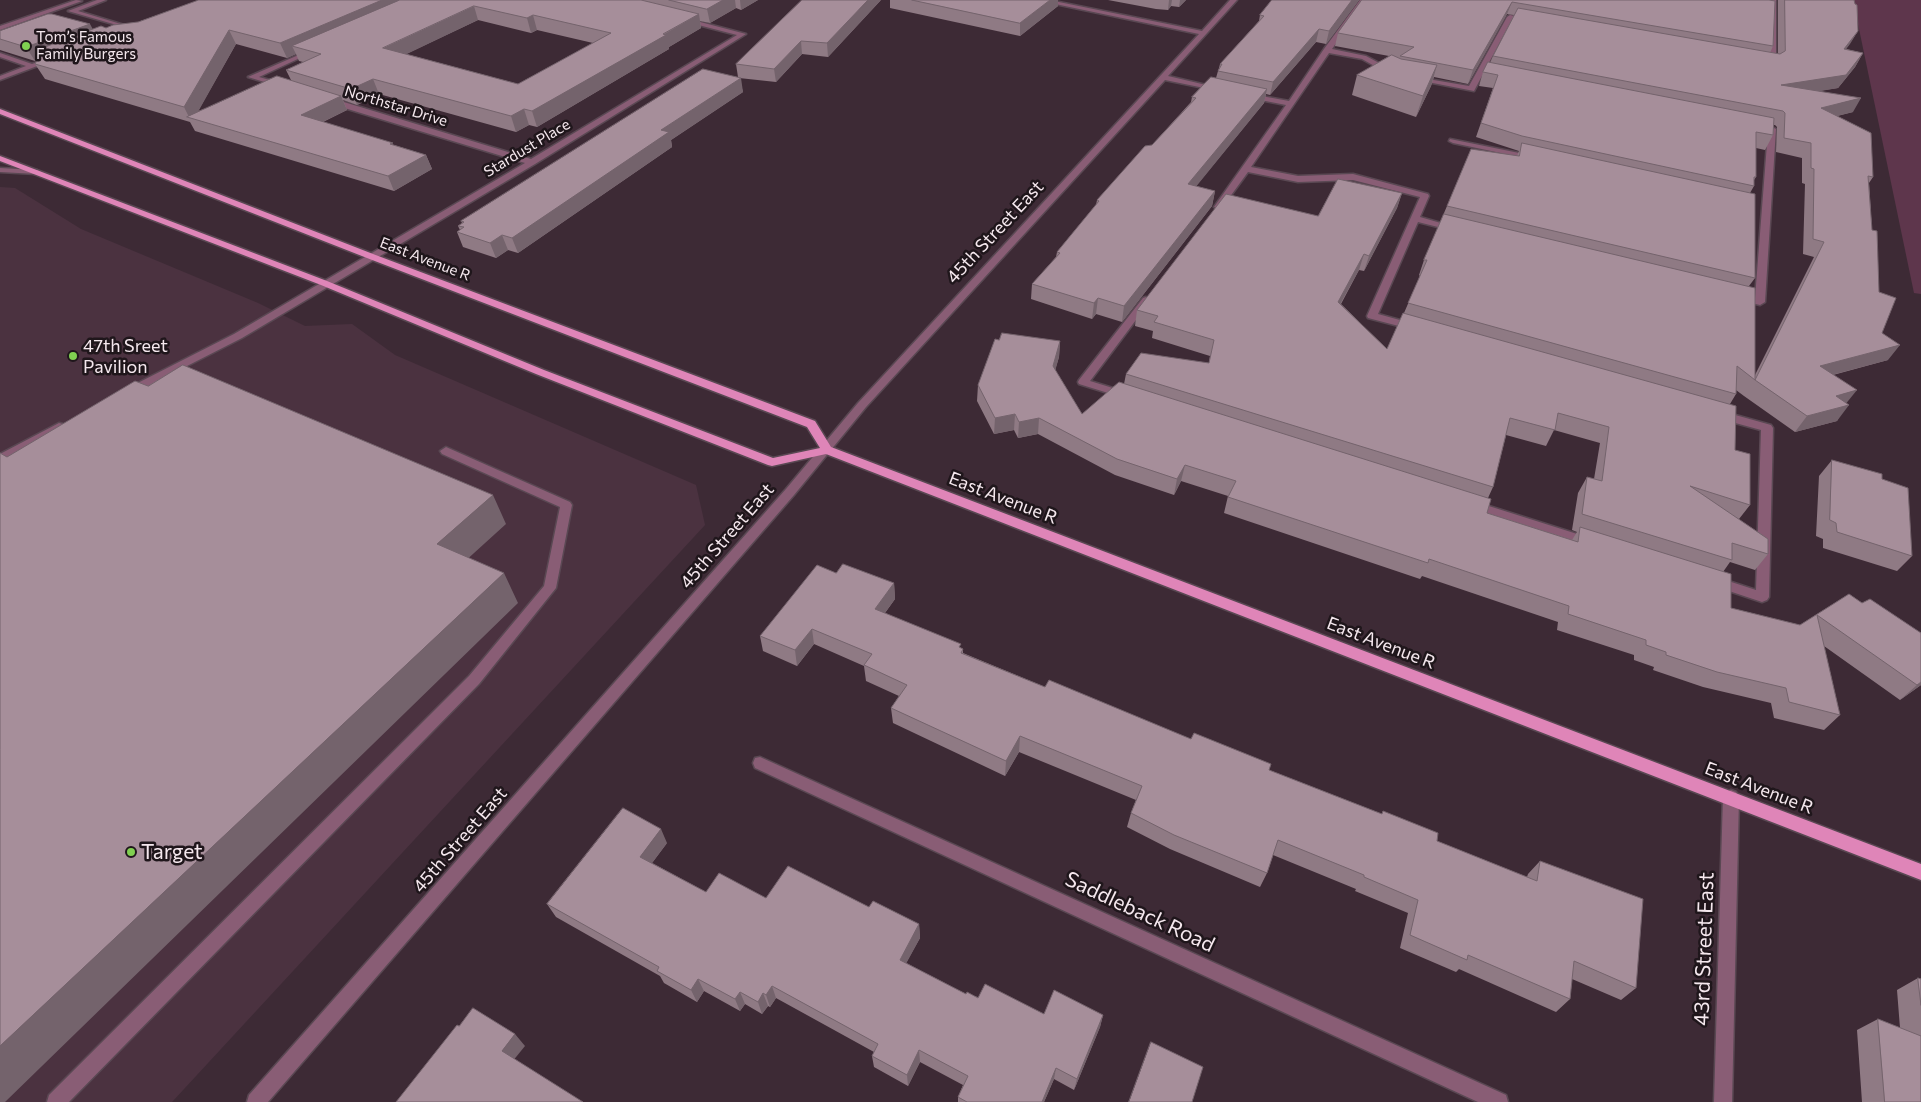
<!DOCTYPE html>
<html>
<head>
<meta charset="utf-8">
<style>
  body { margin:0 }
  canvas { display:block; background:#3d2a35 }
</style>
</head>
<body>
<canvas width="1921" height="1102"></canvas>
<script>
const ctx = document.querySelector('canvas').getContext('2d');
ctx.lineJoin = 'round';
function fill(path, color) {
  ctx.fillStyle = color;
  ctx.fill(path, 'evenodd');
}
function strokePath(path, color, width, dash) {
  ctx.strokeStyle = color;
  ctx.lineWidth = width;
  ctx.lineCap = dash ? 'butt' : 'round';
  ctx.setLineDash(dash || []);
  ctx.stroke(path);
}
function drawText(font, color, halo, rows, align = 'center') {
  ctx.font = font + ' Commissioner,sans-serif';
  ctx.lineWidth = 5;
  ctx.setLineDash([]);
  ctx.textBaseline = 'middle';
  ctx.strokeStyle = halo;
  ctx.fillStyle = color;
  for (const [text, x, y, turn = 0] of rows) {
    ctx.save();
    ctx.translate(x, y);
    ctx.rotate((+turn || 0) * Math.PI / 180);
    ctx.textAlign = isNaN(turn) ? turn : align;
    if (halo) ctx.strokeText(text, 0, 0);
    ctx.fillText(text, 0, 0);
    ctx.restore();
  }
}
fill(new Path2D(`
  M0,187l15,1 66,41 177,74 47,23 47,-2 43,31 301,130 9,40 -533,577h-172z`), '#4b3240');
fill(new Path2D(`
  M1853,0h68v294l-7,-1z`), '#5e364c');
const minor = new Path2D(`
  M76,0l6,1 -82,29v-4z
  M97,0h9l-28,11 56,17v2l-66,-19z
  M1036,0h13l153,31 28,-31h7l-69,76 55,13 -4,2 -54,-11 -299,327 -72,88 -526,607h-21l2,-7 537,-606 72,-86 341,-369z
  M1360,0h6l-34,49 34,7 28,15 -7,2 -25,-14 -33,-6 -78,114 47,9 55,-2 75,20 1,2 -9,21 38,11 -4,3 -36,-9 -40,92 40,11v4l-4,1 -46,-12 -1,-2 53,-119 -67,-17 -55,2 -50,-10 -27,37 -7,-2 72,-102 -41,-8v-4l44,8 35,-52z
  M1770,0h6v64l-4,2 -9,-3 5,-2z
  M1510,15l21,5 -3,2 -16,-3 -38,72 -62,-12 4,-2 53,9 38,-69z
  M685,18l61,16 -211,130 -293,174 -110,56h-8l-1,-2 1,-2 110,-56 291,-171 -197,-60v-4h6l197,60 206,-124 -54,-14v-2z
  M310,50l5,1 -56,26 25,7v4l-36,-11z
  M0,53l32,11 20,-7 4,2 -56,21v-4l26,-10 -26,-9z
  M1762,126l10,1 4,2 -11,173 -5,3 -25,-6 -2,-2 5,-3 17,4 13,-167 -6,-1z
  M1450,139l84,17 4,2 -4,2 -81,-17 -4,-2z
  M0,168l37,2 4,2 -4,2 -37,-2z
  M1146,297l5,3 -61,81 39,12 1,2 -1,2h-8l-42,-13 -1,-2 1,-2 64,-82z
  M1721,411l50,14 2,3 -4,169 -2,3 -5,2 -51,-17 -1,-3 1,-3 5,-2 40,13 5,-160 -44,-12 -2,-3 2,-3z
  M59,423l4,1 2,3 -2,3 -63,33v-9z
  M446,447l124,55 2,3 -16,83 -77,96 -410,418h-22l2,-7 420,-419 75,-90 16,-79 -118,-53 -2,-3z
  M1473,501l120,38 2,3 -2,3 -4,1 -120,-38 -2,-3z
  M760,757l746,338 2,7h-30l-723,-334 -2,-5 2,-5z
  M1731,790l5,2 3,5 -7,305h-18l9,-305 3,-5z`);
const major = new Path2D(`
  M0,109l373,145 442,167 16,26 1090,417v16l-1095,-426 -54,12 -4,-1 -232,-91 -215,-89 -321,-124v-5l327,125 217,89 229,88 47,-10 -13,-21 -440,-169 -367,-144z`);
strokePath(minor, '#5a4853', 3);
strokePath(major, '#5a4853', 3);
fill(minor, '#895d75');
fill(major, '#df85b8');
fill(new Path2D(`
  M199,0h559l-17,10 -5,-2 -26,15 -10,-2 1,7 -32,19v2l-132,78 -8,-2 -13,7 -137,-38 -22,11 -14,-5 4,10 -24,12 71,23 32,10 6,14 -38,22 -199,-60 -5,-9 -145,-43 -10,-15 2,-4 -2,1 -35,-11v-19l93,-2 13,-1 32,-6zM478,20l53,13 6,-3 56,13 -75,41 -112,-30zM236,44l51,14 9,-4 3,7 4,1 -17,8 5,10 -93,31z
  M881,0l-53,57 -26,-3 -26,28 -37,-4 4,14 -72,48 1,7 -154,106 -10,-3 -12,8 -33,-11 -6,-15 3,-2 -2,-4 4,-3 -1,-2 277,-144 -2,-13z
  M890,0h168v6l-38,30 -130,-28z
  M1108,0h78l-7,7 -8,-1 -3,4 -12,-1z
  M1272,0h87l-33,44 -10,-2 -46,53 -4,-1 -2,9 -68,83 19,5 -3,15 -90,116 -26,-8 -4,5 -61,-20 1,-15 24,-27 1,-5 39,-47 1,-5 55,-55 39,-43 1,-5 24,-19 2,-7 1,-3 1,-4 39,-43 1,-6z
  M1362,0h409l2,46 -3,7 8,1v-54h76l4,31 -12,18 17,4 -8,14 -17,21 -20,3 35,21 -16,4 36,61 -4,6 3,47 7,62 3,41 6,27 -55,15 13,28 -9,18 -42,11 -51,-36 2,-3 -2,3 -8,-6v4l-6,10 5,46 15,55 -11,14 29,35 -13,16 -25,-8 -7,10 8,36 69,17 49,-31 13,9 59,30v52l-21,15 -76,-54 16,69 -16,15 -50,-12 -3,-15 -68,-16 -50,-17 1,-3 -20,-7v-5l-77,-25 1,-8 -136,-46 -2,3 -196,-66 4,-17 -47,-15 -7,14 -59,-20 -77,-41 -20,4 -4,-8 -20,4 -17,-33 1,-16 21,-45 61,1 -1,16 -4,13 27,44 42,-30 2,-10 83,-11 1,-7 -58,-18 1,-7 -18,-5 2,-16 181,-94 84,-23 -5,15 -33,63 -5,-1 -18,34 46,45 17,-36 16,-37 -1,-1 5,-15 23,-54 70,-50 2,-5 -43,-14 17,-49 -14,-2 4,-14 7,-9 3,-7 21,-41 -7,-1 -39,70 -34,-7 -3,9 -15,31 -64,-22 5,-20 32,-19 -54,-10 3,-13zM1774,125h1l2,2 -1,25 26,6v25l3,1 -2,70 11,3 -59,118 -6,-89 6,-8 -5,-85 4,-7v-6l2,-3v-29l9,2 8,-15zM1554,430l46,13 -6,36 -7,-2 -9,16 -6,37 5,2 -5,8 -85,-27 1,-15 5,-11 13,-52 40,11z
  M1832,460l50,19 30,77 -15,15 -74,-23v-9l-7,-3 3,-60z
  M836,573l58,10 1,16 -10,14 78,36v4l82,34 146,52 78,31 113,44 1,-3 54,30 90,36 1,-3 12,-13 96,127 -15,12 -49,-21 -2,20 -14,13 -97,-43 -3,3 -56,-24 8,-35 -53,-22 1,-2 -83,-34 -6,18 -7,14 -90,-38 -43,-22 4,-14 5,-13 -117,-48 -14,24 -112,-53 -2,-15 8,-12 -33,-15 -2,-15 -50,-22 -17,22 -34,-15 -3,-15z
  M667,843l-15,20 54,29 60,6 103,9 50,17 1,14 -14,25 60,31 78,20 59,1 -3,12 -26,63 -20,-11 -10,23h-86v-5l5,-12 -43,-23 -12,24 -34,-19 -2,-11 2,-4 -98,-54 -6,9 -2,-1 -6,8 -17,-10 -5,7 -36,-20 -7,11 -33,-19 -4,-7 -104,-59 -9,-13z
  M1918,978l3,1v123h-59l-5,-72 21,-11 22,9 -3,-38z`), '#8f7a84');
fill(new Path2D(`
  M382,0h37l-127,46 4,8 -9,4 -7,-15z
  M723,0h12l1,8 -26,15 -3,-14z
  M740,0h18l-17,10z
  M868,0h13l-53,57 -1,-14z
  M1050,0h8v6l-38,30v-13z
  M1169,0h3l-1,6 -3,4z
  M1180,0h6l-7,7z
  M1352,0h7l-33,44 3,-13z
  M1512,2l-5,12 -39,70 5,-14z
  M474,6l4,14 -90,43 -5,-15z
  M699,14l2,14 -32,19v2l-132,78 -5,-16z
  M533,15l4,15 -6,3 -4,-15z
  M90,24l7,13 -60,13 5,8 -7,3 -9,-14z
  M1319,29l-3,13 -46,53 3,-13z
  M229,30l7,14 -42,75 -5,-2 -5,-10z
  M1858,31l-8,13 -14,18 8,-13z
  M801,41l1,13 -26,28 -2,-13z
  M1863,53l-8,14 -17,21 -64,11 7,-14z
  M1437,65l-6,21 -15,31 7,-21z
  M741,78l2,14 -72,48 1,7 -154,106 -6,-15 149,-108z
  M373,79l6,15 -22,11 -6,-16z
  M1267,89l-3,14 -78,96 2,-15z
  M341,96l6,14 -39,19 -7,-14z
  M1861,98l-8,14 -40,10 8,-14z
  M524,109l5,16 -13,7 -5,-16z
  M426,155l6,14 -38,22 -6,-15z
  M1215,191l-3,15 -90,116 2,-16z
  M1402,193l-5,15 -33,63 5,-15z
  M502,235l6,15 -12,8 -6,-15z
  M1364,254l-5,16 -26,47 5,-15z
  M1098,298l-2,16 -4,5 2,-16z
  M1060,341l-1,16 -7,25 1,-16z
  M1900,345l-12,15 -79,21 11,-15z
  M1857,390l-13,16 -8,-10z
  M1849,405l-12,16 -42,11 12,-16z
  M1015,414l-1,16 -20,4 1,-16z
  M1039,418l-1,16 -20,4 1,-16z
  M1185,465l-4,16 -7,14 3,-16z
  M493,495l13,29 -54,49 -15,-29z
  M504,573l14,30 -513,499h-5v-56z
  M894,583l1,16 -19,26 -1,-16z
  M812,629l2,15 -17,22 -2,-16z
  M1921,682v3l-21,15 17,-15z
  M1020,736l-1,16 -14,24 1,-15z
  M661,829l6,14 -21,28 -6,-14z
  M919,924l1,14 -19,35 -1,-13z
  M698,979l6,12 -7,11 -6,-12z
  M772,986l4,12 -6,9 -4,-12z
  M740,992l5,12 -5,7 -5,-12z
  M763,993l5,13 -6,8 -4,-12z
  M1103,1015l-3,12 -26,63 3,-11z
  M515,1034l10,12 -13,16 -10,-11z
  M919,1050l1,12 -12,24 -1,-11z
  M1056,1068l-2,11 -10,23h-2z`), '#74636c');
const building = new Path2D(`
  M199,0h183l-102,43 -51,-13 -45,77 -149,-43 7,-13 -5,-1 64,-24 5,2 7,-3 25,-3z
  M400,0h241l58,14 -36,20 3,1 -134,76 -8,-2 -13,7 -138,-37 -22,10 -65,-19 35,-16 -29,-8zM474,6l53,12 6,-3 78,18 -93,51 -135,-36z
  M669,0h54l-16,9z
  M802,0h66l-41,43 -26,-2 -27,28 -38,-5z
  M912,0h138l-30,23z
  M1272,0h80l-23,31 -10,-2 -46,53 -55,-11 4,-7h-2l44,-48 -4,-1z
  M1362,0h407l6,1 -2,45 -261,-44 -39,68 -73,-14 14,-9 -76,-14z
  M1785,0h69l1,4 2,1 1,26 -14,18 19,4 -17,22 -65,10 80,13 -40,10 50,25 2,44 -5,-1 4,54 5,1 2,61 17,6 -14,35 18,12 -80,21 37,24 -21,6 13,9 -42,11 -52,-36 69,-138 -11,-3 1,-70 -3,-1v-25l-27,-5 1,-25 -2,-2 -290,-55 25,-48 262,46 5,-3z
  M48,14h4l38,10 -64,23 -26,-8v-8z
  M1392,55l9,4 36,6 -14,31 -66,-21z
  M1488,62l286,56 -1,17 -17,-3v45h-2v9l-232,-50 -41,-13 17,-48 -15,-3z
  M703,69l38,9 -80,52 8,2 -157,106 -10,-3 -12,8 -33,-11 7,-5 -6,-1 6,-4 -3,-1z
  M277,76l64,20 -40,19 92,28 -3,1 36,11 -38,21 -201,-59z
  M1211,77l56,12 -79,95 27,7 -91,115 -26,-8 -4,5 -62,-19 28,-31 -3,-1 42,-51 -2,-1 48,-54 7,-1 44,-47 -4,-1z
  M1522,143l233,51v84l-308,-72 24,-57 48,7z
  M1338,179l64,14 -33,63 -5,-2 -26,48 49,47 16,-36 333,93 -1,44 15,4v51l-60,-19 78,53v15l-36,-11v17l-150,-46 5,-37 15,4 7,-54 -51,-14 -3,17 -45,-12 -17,69 -367,-113 15,-21 68,10 5,-23 -60,-18 4,-6 -21,-6 89,-116 92,22z
  M1444,214l311,74v92l-18,-14 -1,28 -328,-91 19,-43h-3z
  M1002,333l58,8 -7,25 29,48 37,-32 372,117 -4,14 91,29 2,-15 151,47v34l69,17 49,-31 13,9 8,-4 51,34v49l-4,3 -100,-70 23,100 -51,-13 -3,-14 -69,-16 -51,-17v-3l-20,-7v-5l-78,-26 1,-8 -140,-47 -1,4 -200,-66 8,-16 -51,-16 -8,14 -60,-20 -78,-41 -20,4 -4,-8 -20,4 -17,-33 17,-46 4,1z
  M183,365l310,130 -56,49 67,29 -504,473v-593l7,4 128,-76 13,5z
  M1832,460l50,14v5l26,9 4,68 -75,-24 -1,-9 -6,-3z
  M843,564l51,19 -19,26 86,35 -2,3 4,2 -2,4 84,34 4,-7 142,59 3,-6 77,31 -2,6 113,44 1,-3 55,22 -1,8 100,40 3,-20 103,38 -7,89 -62,-27 -4,38 -102,-44 -1,5 -57,-25 8,-35 -54,-23v-2l-86,-35 -11,33 -93,-38 -43,-22 11,-27 -122,-50 -14,25 -115,-53 16,-23 -43,-20 8,-11 -60,-25 -17,21 -35,-14 57,-71 19,8z
  M623,808l38,21 -21,28 66,35 13,-19 47,25 22,-32 81,41 4,-6 46,23 -19,36 66,34 1,-2 11,6 7,-14 59,30 10,-24 49,25 -26,64 -21,-11 -14,34h-75l-9,-5 10,-21 -49,-26 -12,25 -35,-19 6,-12 -106,-58 -6,9 -3,-2 -5,9 -18,-10 -5,7 -37,-20 -7,11 -34,-19 2,-4 -112,-63z
  M1918,978l3,1v26z
  M473,1008l42,26 -13,17 81,51h-187l61,-77 2,1z
  M1878,1019l43,17v66h-36z
  M1151,1042l52,25 -11,35h-63z`);
fill(building, '#a68e9a');
strokePath(building, '#74636c', 1);
for (const [x, y, r, color] of [
  [26,46,5,"#80d051"],
  [73,356,5,"#80d051"],
  [131,852,5,"#80d051"]
]) {
  const dot = new Path2D();
  dot.arc(x, y, r, 0, 2 * Math.PI);
  ctx.fillStyle = color;
  ctx.fill(dot);
  strokePath(dot, '#1f161b', 2);
}
drawText('15px', '#f5e8ee', '#1f161b', [
  ["Tom’s Famous",36,37],
  ["Family Burgers",36,54]
], 'left');
drawText('15px', '#f5e8ee', '#1f161b', [
  ["Northstar Drive",396,106,17],
  ["Stardust Place",527,148,-31],
  ["East Avenue R",425,259,21]
]);
drawText('18px', '#f5e8ee', '#1f161b', [
  ["45th Street East",995,232,-47],
  ["East Avenue R",1003,498,21],
  ["45th Street East",727,536,-49],
  ["East Avenue R",1381,643,21],
  ["East Avenue R",1759,788,21],
  ["45th Street East",460,840,-49]
]);
drawText('18px', '#f5e8ee', '#1f161b', [
  ["47th Sreet",83,346],
  ["Pavilion",83,367]
], 'left');
drawText('21px', '#f5e8ee', '#1f161b', [
  ["Target",141,852]
], 'left');
drawText('21px', '#f5e8ee', '#1f161b', [
  ["Saddleback Road",1140,912,25],
  ["43rd Street East",1704,949,-88]
]);
</script>
</body>
</html>
